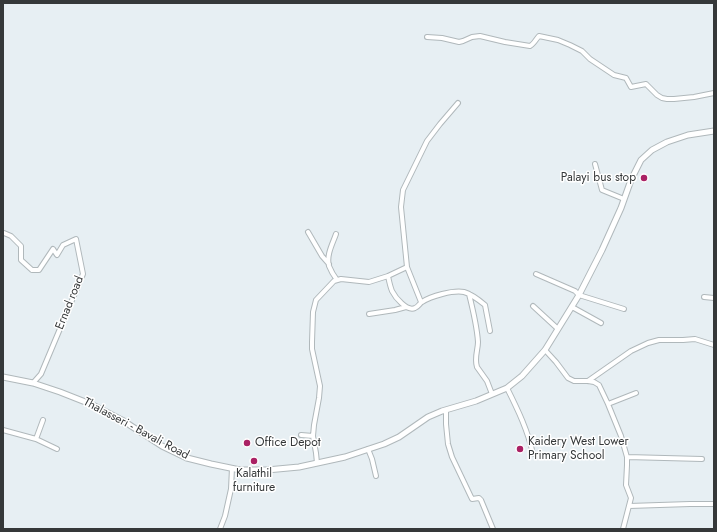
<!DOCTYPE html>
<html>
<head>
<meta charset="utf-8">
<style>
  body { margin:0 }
  #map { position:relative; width:717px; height:532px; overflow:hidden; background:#e7eff3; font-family:Jost,sans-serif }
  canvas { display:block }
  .frame { position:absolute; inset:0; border:4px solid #353839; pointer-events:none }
</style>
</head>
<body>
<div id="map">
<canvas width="717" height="532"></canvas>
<div class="frame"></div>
</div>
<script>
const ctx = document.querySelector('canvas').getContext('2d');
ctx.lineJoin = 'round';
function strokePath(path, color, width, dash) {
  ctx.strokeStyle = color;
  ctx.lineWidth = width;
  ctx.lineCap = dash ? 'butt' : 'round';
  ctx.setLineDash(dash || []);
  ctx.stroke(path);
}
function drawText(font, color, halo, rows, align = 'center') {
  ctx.font = font + ' Jost,sans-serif';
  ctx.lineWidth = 3;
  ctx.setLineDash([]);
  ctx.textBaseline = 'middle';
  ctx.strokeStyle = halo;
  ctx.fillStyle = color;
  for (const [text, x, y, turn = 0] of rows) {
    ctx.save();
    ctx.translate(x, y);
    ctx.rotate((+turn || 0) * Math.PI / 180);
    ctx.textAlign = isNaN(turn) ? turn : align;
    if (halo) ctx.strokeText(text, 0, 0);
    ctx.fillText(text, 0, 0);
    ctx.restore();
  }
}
const minor = new Path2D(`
  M427,37l15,1 17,4 4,-1 9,-4 8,-1 25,6 25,4c4,-2 6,-7 9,-10l19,4 12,5 12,6 8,8 24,16 12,3 5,9 15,-3 11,11 5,3 5,1h7l20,-2 20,-4
  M595,164l7,26 22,9
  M308,232l14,24 7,8
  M3,233h1l7,3 10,10v14l11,10h7l14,-21 4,6 6,-10 13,-6 7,35 -42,100 -8,9
  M336,234c-3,9 -10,21 -7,32 2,5 5,10 8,14
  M536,274l39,17 4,4 45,14
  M388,276l19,-9
  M469,294c4,16 8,32 9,48 0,8 -4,16 -1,25l10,14 5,13
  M704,297l10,1
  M421,302l-14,-35 -6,-60 2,-17 24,-49 13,-17 18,-21
  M533,306l25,23
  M572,307l29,16
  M369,314l26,-4 11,-3
  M545,350l11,12 12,16 6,3h14l6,1 5,3 9,19 13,32 6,21v8l-1,20 5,13 -8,31
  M588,381l43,-30 17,-8 11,-3h24l12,-1 19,6
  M507,388c11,22 21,43 26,66
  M608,404l28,-11
  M446,410v14l2,20 4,13 20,42 7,-1 2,2 12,29
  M3,430l33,9 21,10
  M301,435l12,1
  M36,439l7,-19
  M368,449l4,10 4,17
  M627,457l75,2
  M317,463l-1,-10 -3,-17 1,-11 5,-27 1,-12 -8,-37v-7l1,-30 3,-12 18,-19 7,-2 28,3 19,-6c1,5 2,10 4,15 3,6 15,21 23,17 3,-1 5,-5 7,-6 9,-6 31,-12 42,-10 7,2 15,8 21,13l5,26
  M629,506l61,-2h23
  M220,529l5,-13 6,-27 1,-21`);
const major = new Path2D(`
  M3,377l30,6 27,9 33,13 29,15 40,26 25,12 24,6 29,6h27l32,-3 46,-10 39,-13 15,-7 29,-20 14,-6 34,-10 31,-13 15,-12 23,-26 34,-55 23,-45 19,-42 10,-28 10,-20 11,-10 15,-8 21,-7 26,-4`);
strokePath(minor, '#b0b8bb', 6);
strokePath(major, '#b0b8bb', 7);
strokePath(minor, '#fff', 4);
strokePath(major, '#fff', 5);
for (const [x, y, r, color] of [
  [644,178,4,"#aa2164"],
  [247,443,4,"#aa2164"],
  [520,449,4,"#aa2164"],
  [254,461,4,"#aa2164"]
]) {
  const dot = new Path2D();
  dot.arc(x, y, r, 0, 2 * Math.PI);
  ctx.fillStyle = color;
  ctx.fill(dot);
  strokePath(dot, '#fff', 1.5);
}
drawText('12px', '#353839', '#fff', [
  ["Palayi bus stop",636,178,"right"],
  ["Kaidery West Lower",528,442],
  ["Primary School",528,456],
  ["Office Depot",255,443],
  ["Kalathil",254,474,"center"],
  ["furniture",254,488,"center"]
], 'left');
drawText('12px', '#353839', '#fff', [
  ["Ernad road",70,303,-68],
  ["Thalasseri - Bavali Road",136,429,28]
]);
</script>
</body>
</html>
